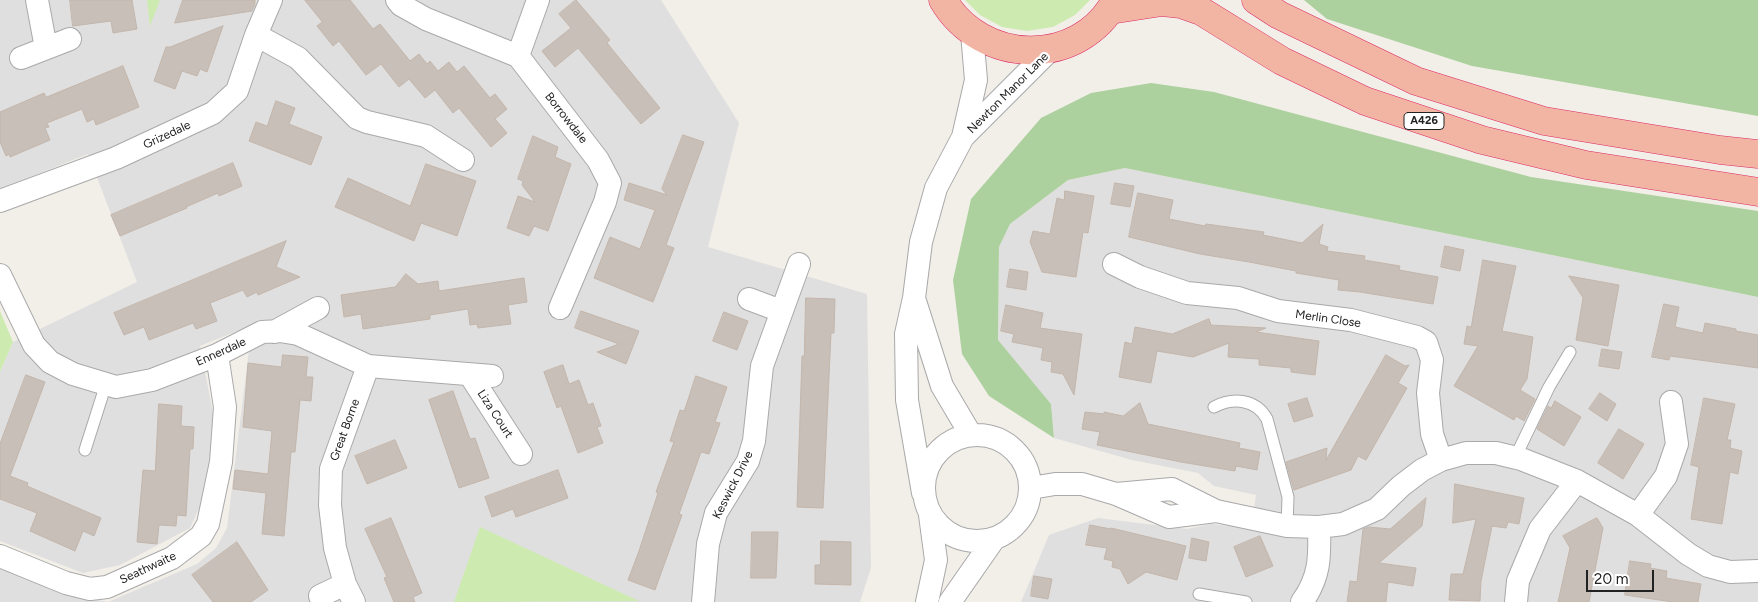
<!DOCTYPE html>
<html>
<head>
<meta charset="utf-8">
<style>
  body { margin:0 }
  #map { position:relative; width:1758px; height:602px; overflow:hidden; background:#f2efe9; font-family:Figtree,sans-serif }
  canvas { display:block }
  .scale { position:absolute; left:1586px; top:570px; width:68px; height:22px; box-sizing:border-box; border:2px solid #222; border-top:0; padding-left:6px; font-size:15px; line-height:18px; white-space:nowrap; color:#222; -webkit-text-stroke:4px #fff; paint-order:stroke }
</style>
</head>
<body>
<div id="map">
<canvas width="1758" height="602"></canvas>
<div class="scale">20 m</div>
</div>
<script>
const ctx = document.querySelector('canvas').getContext('2d');
ctx.lineJoin = 'round';
function fill(path, color) {
  ctx.fillStyle = color;
  ctx.fill(path, 'evenodd');
}
function strokePath(path, color, width, dash) {
  ctx.strokeStyle = color;
  ctx.lineWidth = width;
  ctx.lineCap = dash ? 'butt' : 'round';
  ctx.setLineDash(dash || []);
  ctx.stroke(path);
}
function drawText(font, color, halo, rows, align = 'center') {
  ctx.font = font + ' Figtree,sans-serif';
  ctx.lineWidth = 4.5;
  ctx.setLineDash([]);
  ctx.textBaseline = 'middle';
  ctx.strokeStyle = halo;
  ctx.fillStyle = color;
  for (const [text, x, y, turn = 0] of rows) {
    ctx.save();
    ctx.translate(x, y);
    ctx.rotate((+turn || 0) * Math.PI / 180);
    ctx.textAlign = isNaN(turn) ? turn : align;
    if (halo) ctx.strokeText(text, 0, 0);
    ctx.fillText(text, 0, 0);
    ctx.restore();
  }
}
fill(new Path2D(`
  M0,0h661l78,123 -31,124 159,47 4,274 -11,34h-752l89,-38 19,-16 11,-20 25,-203 -52,21 13,67 -3,43 -9,48 -11,24 -70,37 -37,8 -83,-32v-169l13,-30 124,-60 -49,-128 -88,35z
  M1125,168l633,129v305h-737l28,-67 49,-17 89,11 24,-5 40,4 5,-33 -42,-9 -16,-13 -66,-13 -78,-22 -3,-34 -53,-63 1,-94 11,-23 58,-44z
  M0,565l74,30 34,7h-108z`), '#e0dfdf');
fill(new Path2D(`
  M147,0h13l-10,26z
  M965,0h125l-15,15 -22,12 -26,4 -25,-4 -22,-12z
  M0,311l13,31 -13,30z
  M480,527l159,74 -185,1z`), '#cdebb0');
fill(new Path2D(`
  M1304,0h454v116l-286,-50 -145,-47z
  M1151,83l63,9 317,85 227,34v86l-633,-129 -57,12 -58,44 -11,23 -1,93 53,64 3,34 -65,-42 -27,-42 -9,-74 18,-81 70,-81 50,-25z`), '#add19e');
const building = new Path2D(`
  M70,0h62l5,29 -24,4 -2,-12 -38,5z
  M183,0h72v4l-3,7 -77,12z
  M305,0h45l23,29 7,-5 30,37 9,-7 8,10 3,-3 8,10 11,-9 8,10 7,-6 26,32 5,-4 12,15 -12,10 12,14 -16,14 -32,-39 -6,5 -18,-23 -10,8 -16,-19 -10,8 -18,-23 -15,11 -27,-34 -6,5 -16,-20 5,-4z
  M576,0l34,40 -3,3 53,65 -19,16 -63,-76 -23,19 -13,-16 29,-23 -12,-14z
  M223,26l-16,46 -7,-3 -3,7 -15,-5 -7,18 -21,-8 12,-34h4z
  M123,66l16,41 -43,18 -2,-6 -7,3 -5,-13 -35,14 2,4 -4,1 5,12 -40,17 -1,-3 -3,2 -6,-14v-30l44,-19 2,4z
  M276,101l19,7 -6,16 33,13 -11,28 -62,-24 7,-19 11,4z
  M683,135l21,7 -38,103 8,3 -21,54 -59,-24 16,-41 30,12 15,-39 -31,-10 5,-17 38,12 -5,-6z
  M533,136l25,11 -3,10 16,7 -23,67 -14,-5 -5,10 -22,-8 11,-32 17,6 -13,-17 1,-4 -5,-2z
  M233,163l9,23 -23,10 -1,-3 -32,14 1,1 -67,28 -9,-21z
  M426,164l50,17 -19,55 -36,-13 -7,18 -79,-34 13,-29 62,28z
  M1115,183l19,3 -4,21 -19,-3z
  M1065,191l29,5 -6,37 -5,-1 -7,45 -34,-5 -12,-30 3,-11 17,3 7,-36 7,2z
  M1138,193l35,7 -4,19 36,7 1,-2 58,8 -1,3 39,8 21,-19 -4,20 9,3 -1,4 38,5 -1,4 36,6 -1,4 39,7 -5,27 -73,-12 -22,-2 1,-10 -43,-7v-2l-47,-9 -49,-8 -71,-17z
  M286,241l-10,26 24,10 -42,18 -1,-3 -10,5 -4,-7 -33,13 7,18 -21,8 -3,-6 -44,17 -5,-13 -20,8 -10,-22z
  M1445,246l19,4 -4,21 -19,-4z
  M1483,260l33,6 -14,65 31,6 -6,42 -7,11 15,9 -11,22 -8,-5 -2,4 -60,-34 24,-40 -14,-2 3,-18 4,1z
  M1010,269l18,3 -2,18 -19,-3z
  M406,274l12,10 20,-3 1,10 85,-13 3,24 -19,3 3,19 -33,4 -1,-4 -7,1 -2,-16 -38,6v4l-67,10 -2,-15 -17,3 -3,-22 54,-8z
  M1569,276l50,9 -11,61 -32,-6 7,-42z
  M806,298l29,1 -1,34h-3l-8,175 -26,-1 5,-151h2z
  M1664,304l15,3 -4,20 28,6 2,-10 31,6v2l22,4v33l-88,-12 -1,4 -17,-3z
  M1006,305l37,8 -3,15 42,6 -8,61 -11,-21 -12,-2 1,-10 -11,-2 2,-12 -31,-6 2,-8 -13,-3z
  M581,311l58,20 -13,33 -29,-12 22,-8 -44,-16z
  M724,312l24,9 -11,29 -24,-9z
  M1209,319l2,6 55,3 -10,4 63,9 -4,34 -24,-3v-4l-32,-3v-6l-31,-2 1,-14 -36,14 -36,-6 -6,32 -32,-6 6,-35 7,2 3,-17 37,7z
  M1602,349l20,3 -3,17 -20,-3z
  M283,355l25,2 -2,20h7l-2,24 -11,-1 -5,52h-4l-7,84 -22,-2 4,-41 -33,-4 2,-19 33,4 4,-43 -29,-4 5,-64 33,4z
  M1386,355l19,11 4,-1 -11,18 9,5 -41,72 -8,-4 -7,14 -57,20 -8,-28 41,-14 -1,12z
  M563,365l6,19 10,-4 9,25 5,-2 8,23 -4,1 6,16 -25,10 -17,-47 -4,2 -13,-36z
  M26,375l19,7 -35,94 18,7 -1,3 74,32 -7,18 -11,-5 -8,20 -45,-20 7,-18 -37,-14v-55z
  M696,376l31,11 -12,35 5,1 -11,31 -8,-2 -22,62 3,1 -27,75 -27,-10 11,-29 19,-58 -2,-1 18,-50 -4,-1 10,-31 4,1z
  M453,391l17,48 5,-1 14,40 -30,10 -30,-88z
  M1600,393l16,11 -9,17 -18,-12z
  M1307,398l6,18 -19,6 -6,-18z
  M1704,398l31,6 -8,36h4l-1,8 12,3 -4,23 -8,-2 -8,52 -31,-5 8,-52 -8,-2z
  M1555,401l26,16 -17,29 -27,-17 11,-23 3,2z
  M1140,403l8,21 92,19 -1,5 21,4 -3,18 -21,-4 -1,5 -54,-9 -84,-17 3,-13 -18,-3 3,-17 19,2v-2l19,4z
  M159,404l23,2 -1,20 13,1 -1,22h-3l-4,67 -9,-1 -1,11 -17,-1 -2,19 -20,-2 6,-72 12,1z
  M1619,429l25,15 -21,35 -25,-16z
  M395,440l12,28 -40,16 -12,-28z
  M558,470l10,28 -52,19 -3,-8 -21,8 -7,-20z
  M1455,484l69,14 -5,26 -11,-2 -2,6 -14,-2 -11,55 -1,20 -31,-1 2,-26h12l13,-55 -23,4z
  M1426,498l-4,28 -43,37 37,5 -3,18 -25,-4 -2,20h-39l3,-21 7,1 6,-53 6,-2 21,2z
  M391,518l31,75 -9,4 2,5h-21l-10,-24 3,-1 -22,-48z
  M1597,518l6,10 -14,74h-31l12,-54 -7,-12z
  M1090,525l21,4v-1l75,18 -9,34 -31,-8 -18,12 -8,-15 -8,-2 1,-6 -9,-2 3,-11 -21,-3z
  M752,532h26l-2,46h-25z
  M1260,536l13,30 -27,11 -12,-30z
  M1192,538l17,4 -3,19 -17,-3z
  M821,541l30,1v43l-36,-1v-19h5z
  M237,542l31,48 -17,12h-38l-21,-27z
  M1630,561l21,3 -1,4 17,3 -1,7 35,6 -3,18h-25l-48,-7z
  M1034,576l18,3 -4,20 -17,-3z`);
fill(building, '#c7bfb8');
strokePath(building, '#c4b6ab', 1);
const service = new Path2D(`
  M1214,407c19,-10 42,-8 53,12l21,78 -1,29
  M85,450l21,-66
  M1515,458l34,-71 21,-35
  M1199,594l47,8`);
const minor = new Path2D(`
  M37,0l9,48
  M397,0l4,5 25,14 92,37 80,104 12,23 -5,19 -45,106
  M256,35l42,23 59,60 10,4 59,14 37,24
  M518,56l20,-56
  M21,58l49,-19
  M963,137l89,-89
  M0,201l116,-43 97,-45 24,-22 19,-56 15,-35
  M1114,264l26,13 47,16 51,5 40,13 73,9 66,17 9,5 6,18 -4,33 4,41 9,26
  M0,275l34,70 16,17 23,12 43,13 36,-7 65,-25 45,-23 18,-1 18,3 70,32 124,10
  M914,298l28,88 29,49
  M749,299l32,12
  M274,332l44,-24
  M470,375l51,79
  M924 488a53 53 0 1 1 106 0a53 53 0 1 1-106 0Z
  M1031,488l24,-4h27l34,10 53,23 47,-6
  M923,493l-16,-93 -1,-66 8,-36 7,-56 15,-54 27,-51 13,-57 -4,-47
  M1116,494l56,-5 44,22 71,15 32,1 24,-3 34,-15 24,-23 21,-16 19,-10 25,-7h30l25,6 56,22 61,34 50,39 20,12 22,6 28,-1
  M1638,515l28,-39 11,-32 -6,-42
  M0,556l66,27 24,6 17,-2 65,-29 29,-22 7,-12 13,-62 4,-55 -8,-52
  M320,596l25,-12
  M354,602l-9,-18 -10,-36 -5,-43 1,-36 37,-103
  M703,602l5,-58 8,-31 32,-52 6,-20 8,-75 37,-102
  M927,602l9,-42 -6,-45
  M950,602l44,-63
  M1302,602c18,-25 18,-45 17,-75
  M1516,602l2,-21 22,-52 37,-48`);
const trunk = new Path2D(`
  M943,0c38,65 136,69 173,0
  M1256,0l23,15 137,66 128,40 176,29 38,4
  M1110,10l52,-8 19,2 20,7 81,50 83,40 117,39 104,25 172,27`);
strokePath(service, '#a9a9a9', 13);
strokePath(minor, '#a9a9a9', 24);
strokePath(trunk, '#dc2a67', 29);
strokePath(service, '#fff', 11);
strokePath(minor, '#fff', 22);
strokePath(trunk, '#f2b4a3', 28);
for (const [x, y, w] of [
  [1424,121,40]
]) {
  const box = new Path2D();
  box.roundRect(x - w / 2, y - 8.5, w, 17, 4);
  ctx.fillStyle = '#fff';
  ctx.fill(box);
  strokePath(box, '#222', 1);
}
drawText('bold 11px', '#222', null, [
  ["A426",1424,121]
]);
drawText('12px', '#222', '#fff', [
  ["Newton Manor Lane",1008,93,-45],
  ["Borrowdale",566,118,52],
  ["Grizedale",167,135,-25],
  ["Merlin Close",1328,319,8],
  ["Ennerdale",221,352,-24],
  ["Liza Court",495,414,57],
  ["Great Borne",345,430,-70],
  ["Keswick Drive",733,485,-63],
  ["Seathwaite",148,568,-25]
]);
</script>
</body>
</html>
